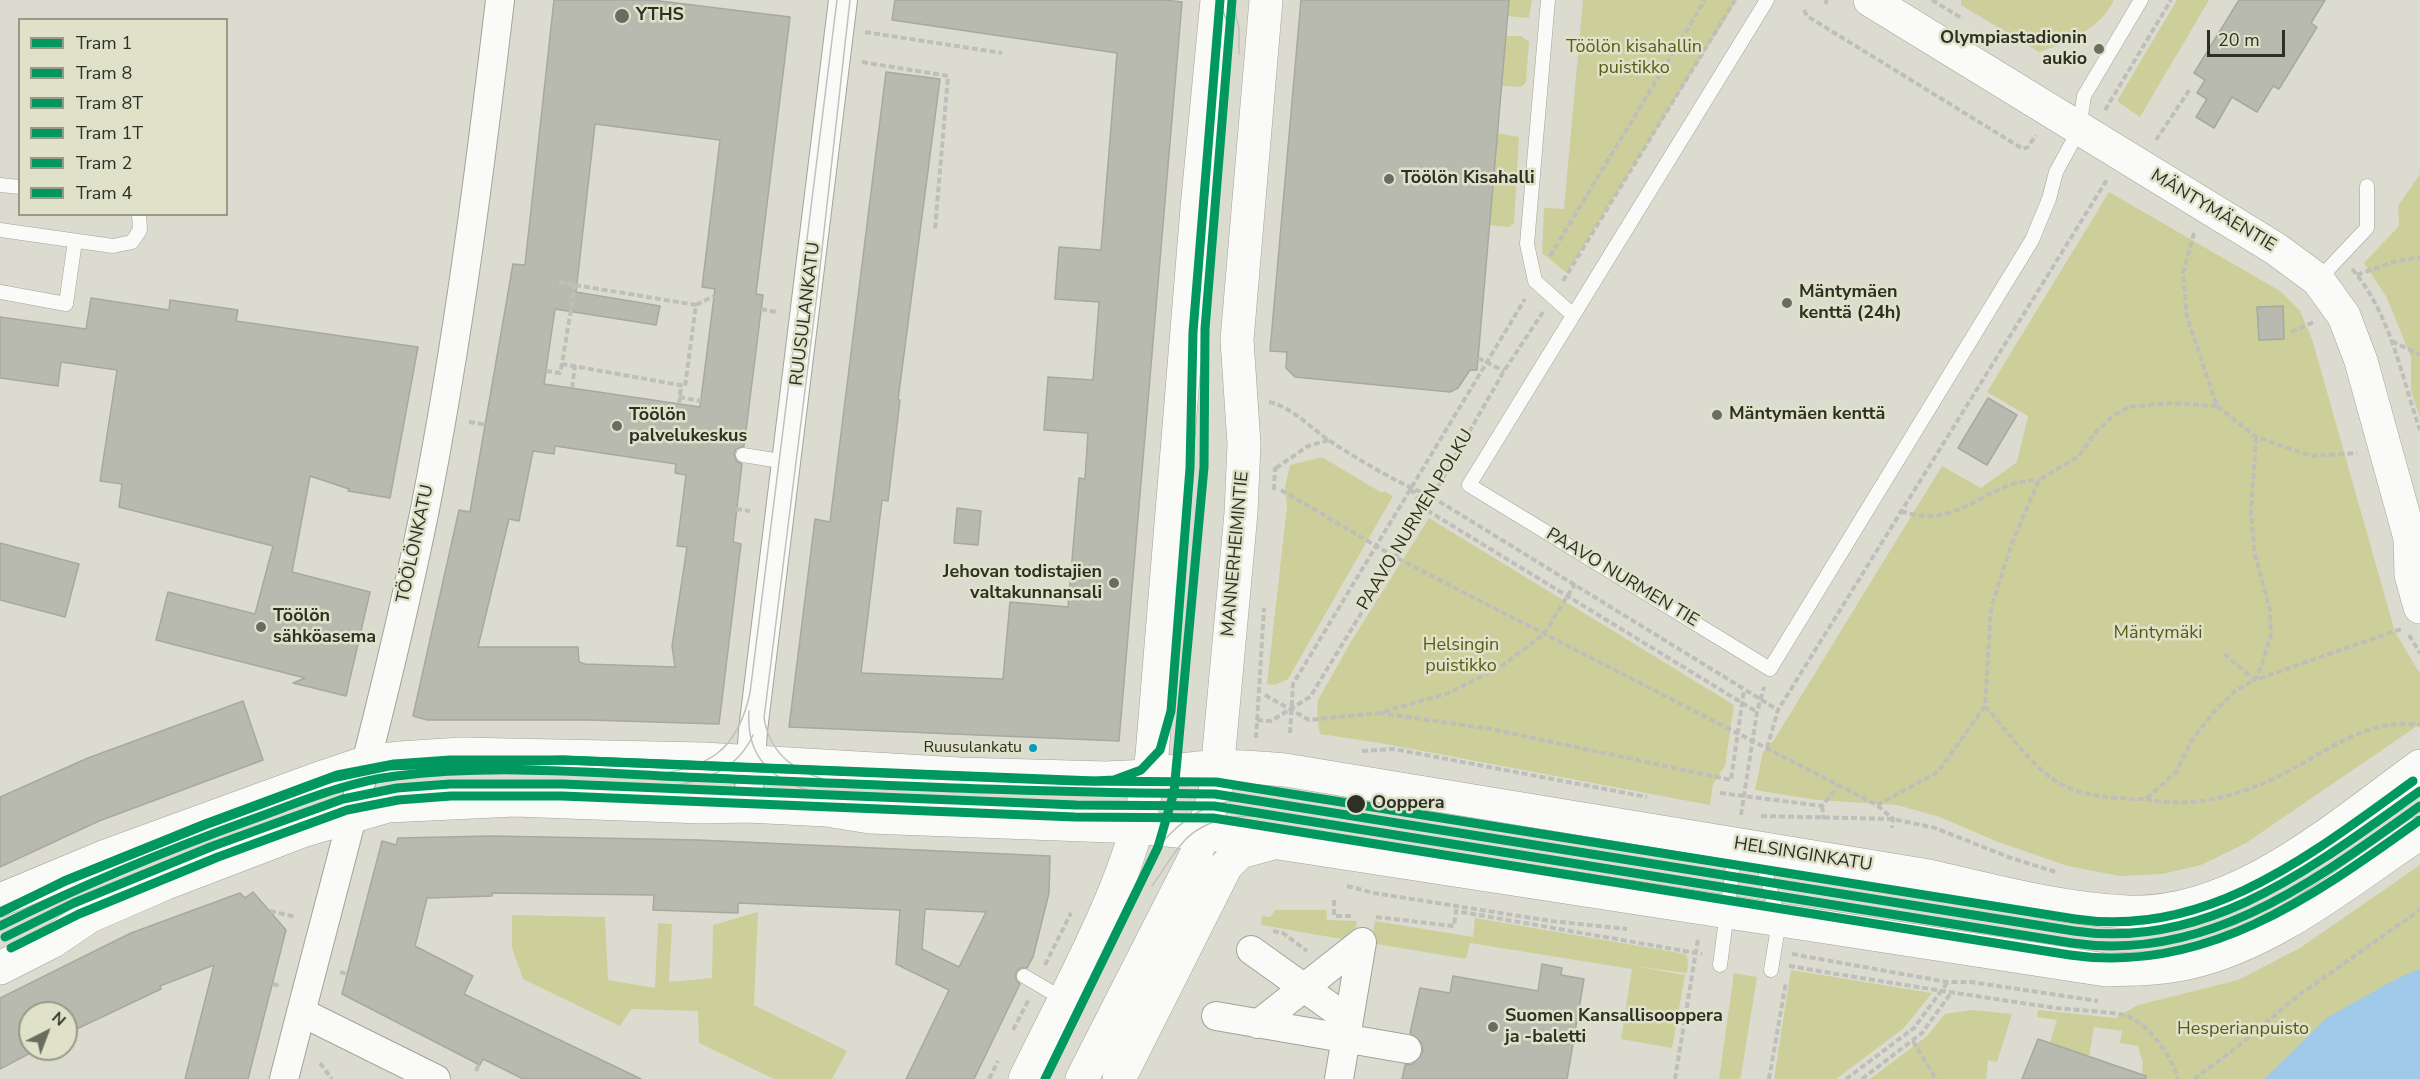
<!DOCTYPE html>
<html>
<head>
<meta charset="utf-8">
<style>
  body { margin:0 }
  #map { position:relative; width:2420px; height:1079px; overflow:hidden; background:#dbdccf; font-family:"Nunito Sans",sans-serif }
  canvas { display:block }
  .legend { position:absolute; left:18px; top:18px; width:210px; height:198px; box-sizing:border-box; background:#dfe2c9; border:2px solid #989a87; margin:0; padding:8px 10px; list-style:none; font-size:18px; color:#2e2f25 }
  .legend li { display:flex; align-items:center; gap:12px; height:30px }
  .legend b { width:30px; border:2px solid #989a87 }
  .north { position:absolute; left:18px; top:1001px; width:60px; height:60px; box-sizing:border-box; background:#dfe2c9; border:2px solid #989a87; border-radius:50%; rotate:42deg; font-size:16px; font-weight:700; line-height:24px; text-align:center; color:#2e2f25 }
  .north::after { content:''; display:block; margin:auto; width:21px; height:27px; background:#6b6c60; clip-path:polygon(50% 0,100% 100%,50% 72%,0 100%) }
  .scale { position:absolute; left:2207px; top:30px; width:78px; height:27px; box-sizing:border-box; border:3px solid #2e2f25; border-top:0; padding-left:8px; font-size:18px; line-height:21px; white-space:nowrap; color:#2e2f25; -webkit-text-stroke:4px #dfe2c9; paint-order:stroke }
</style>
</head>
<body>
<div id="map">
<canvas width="2420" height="1079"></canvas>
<ul class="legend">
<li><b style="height:8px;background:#00985f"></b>Tram 1</li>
<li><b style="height:8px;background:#00985f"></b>Tram 8</li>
<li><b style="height:8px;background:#00985f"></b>Tram 8T</li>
<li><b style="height:8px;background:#00985f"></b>Tram 1T</li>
<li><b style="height:8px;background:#00985f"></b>Tram 2</li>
<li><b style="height:8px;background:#00985f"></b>Tram 4</li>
</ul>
<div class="north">N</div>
<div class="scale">20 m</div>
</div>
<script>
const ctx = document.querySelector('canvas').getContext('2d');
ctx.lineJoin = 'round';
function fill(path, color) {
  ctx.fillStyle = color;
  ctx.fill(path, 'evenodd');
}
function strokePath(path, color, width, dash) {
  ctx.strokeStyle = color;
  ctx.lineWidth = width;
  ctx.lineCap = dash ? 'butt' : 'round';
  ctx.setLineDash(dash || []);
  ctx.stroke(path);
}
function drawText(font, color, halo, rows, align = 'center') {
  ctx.font = font + ' "Nunito Sans",sans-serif';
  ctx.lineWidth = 5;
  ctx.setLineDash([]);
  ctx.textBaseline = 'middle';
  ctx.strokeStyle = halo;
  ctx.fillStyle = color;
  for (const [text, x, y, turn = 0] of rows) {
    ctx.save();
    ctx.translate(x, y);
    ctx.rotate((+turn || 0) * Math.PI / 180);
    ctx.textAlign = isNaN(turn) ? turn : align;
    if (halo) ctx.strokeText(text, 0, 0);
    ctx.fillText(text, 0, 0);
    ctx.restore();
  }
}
fill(new Path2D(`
  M1509,0h23l-3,18 -21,-2z
  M1583,0h154l-170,273 -25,-20 2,-45 20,1z
  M1961,0h153c-13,28 -47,43 -75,52l-78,-47z
  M2177,0h32l-69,117 -23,-16z
  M1506,36h15l8,6 -3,40 -5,5 -19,-1z
  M1497,133l22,4 -5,86 -5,4 -20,-2z
  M2420,174v243l-9,-26v-34l-24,-59 -23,-35 35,-37 -1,-20z
  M2109,192l171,99 20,20 12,28 83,293 25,42v50l-174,119 -45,22 -39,9 -42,2 -52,-10 -70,-24 -58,-25 -43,-12 -80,-5 -62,-10 8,-38 11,-12 168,-274 39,22 36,-26 11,-46 -41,-24z
  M1322,457l60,36 2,-2 9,5 -105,183 -13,6 -8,-1 20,-178 -2,-19 5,-22z
  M1429,518l305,187 -9,61 -12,18 -3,21 -330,-62 -60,-9 -3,-19 1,-15 34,-60z
  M2420,865v130l-117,84h-156l-5,-5 1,-11 -5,-17 -18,-3 2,-12 -28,-4 -5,29 -39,-13 7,-23 -20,-3 1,-7 77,8 23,-13 100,-25 62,-32z
  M1275,910h51l1,10 30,1 -4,20 -92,-16 1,-9 8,1z
  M758,912l-4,93 93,46 -15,28h-58l-75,-36 -1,-32 -67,-2 -11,17 -97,-47 -11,-31v-33l93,2 3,63 47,8 3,-65 14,1 -3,58 43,-4 1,-53z
  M1475,918l211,36 2,7 -1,12 -54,-7 52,9 -13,73 -51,-9 11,-70 -162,-26 -4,16 -95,-16 4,-22 98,16z
  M1791,970l141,23 -28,35 -68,51h-62z
  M1734,973l23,4 -16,99 -2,3h-20z
  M1972,1010l40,4 -15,48 -9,-2 -2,19h-116l57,-43 18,-22z`), '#cccf99');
fill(new Path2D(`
  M2420,969v110h-156l64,-62 72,-40z`), '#a0c9ea');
const building = new Path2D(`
  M554,0h98l138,17 -34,277 7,1 -19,151 -8,3 -2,5 3,8 5,2 -9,78 8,2 -22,180 -130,-4h-162l-14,-4 46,-206 11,2 43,-248 12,1zM595,124l125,16 -18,147 13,2 -15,118 -156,-23 11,-75 101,16 4,-19 -84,-14zM555,446l121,18 -1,9 11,2 -9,71 10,1 -15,99 3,21 -90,-3 -6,-2 -1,-15h-100l31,-128 10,2 14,-70 21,3z
  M895,0h269l18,2 -63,739 -330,-14 26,-208 15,3 56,-450 54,7 -42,321h2l-12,101 -6,-1 -21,173 142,6 7,-77 58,5 11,-129 6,1 3,-46 -44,-3 4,-53 45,3 6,-78 -44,-3 4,-52 42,3 16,-197 -225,-33z
  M1301,0h208l-32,370h-7l-12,18 -8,4 -155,-15 -9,-9 1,-16 -17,-1z
  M2239,0h86l-14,23 6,4 -38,62 -6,-3 -16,26 -25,-15 -18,31 -18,-11 11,-18 -10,-6 8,-13 -11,-7z
  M91,298l78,12 1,-10 68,10 -2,11 182,26 -28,151 -42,-7 1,-2 -39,-13 -18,96 78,20 -24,104 -53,-13 12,-5 -149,-38 12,-48 87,22 18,-68 -154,-39 3,-23 -22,-3 17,-111 -56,-8 -3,24 -58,-8v-61l86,12z
  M2283,306l1,33 -25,1 -2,-33z
  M1988,398l29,17 -30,50 -29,-17z
  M957,508l24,3 -3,34 -24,-2z
  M0,543l79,21 -14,53 -65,-17z
  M243,701l20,59 -164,61 -99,46v-70l88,-39z
  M492,836l207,4 351,16 -1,37 -16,64 -6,11h-7l-4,4v8l4,4 -46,95h-68l43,-89 -53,-26 4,-54 -162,-7v10l-85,-3 1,-15 -162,-2v3l-65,2 -12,48 58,30 -9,18 177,85h-118l-40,-20 -3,6 -138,-71 40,-153 14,4 2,-7zM925,909l61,3 -27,55 -37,-18z
  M253,892l33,38 -38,149h-63l29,-114 -54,21 1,3 -95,45v-21h-36v36h8l-38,20v-71l131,-65 109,-40 5,5z
  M1542,964l20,4 -1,7 23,4 -17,100h-165l3,-14 8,-1 10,-12 -1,-9 -12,-10 10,-45 30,5 3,-17 85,15z
  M2038,1039l108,37v3h-124z`);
fill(building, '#b9baaf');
strokePath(building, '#a7a89e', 1.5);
const lane = new Path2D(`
  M1548,0l-21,244 8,37 38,34
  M1767,0l-298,485 301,184 262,-429 17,-41 7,-27 23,-42 5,-34 57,-96
  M0,185l20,2
  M0,230l113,16 19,-4 8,-12 -1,-16
  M2318,280l49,-52v-42
  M0,292l66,12 9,-63
  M743,455l44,7
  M1759,849l20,72 -8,49
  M1720,965l16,-121
  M1024,976l39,23`);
const street = new Path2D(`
  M748,806l5,-76 90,-730
  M1251,950l98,70
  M301,1012l135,67
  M1216,1016l191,33
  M1258,1024l104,-82
  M284,1079c48,-190 102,-378 141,-570 33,-168 55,-339 75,-509
  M1339,1079l23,-137`);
const secondary = new Path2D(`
  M1870,0l406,249 42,31 26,36 17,45 49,177 10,17
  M2410,538l1,37 9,32
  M0,900l106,-44 214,-78 47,-16 33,-4 61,-4 243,5 256,15 146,4 43,-2
  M0,968l53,-27 37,-25 76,-33 136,-52 86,-25 127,-6 187,7 46,-1 78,4 44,7 268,10`);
const primary = new Path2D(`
  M1149,776c51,-12 84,-11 136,-6l644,106c65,15 131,33 198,36 109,5 210,-86 293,-146
  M1138,827l108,11 860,132c28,-1 55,-1 82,-7 87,-20 160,-82 232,-130
  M1025,1079c50,-104 113,-208 127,-324l45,-547 20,-208
  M1082,1079l113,-222 20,-63 26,-281 3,-69 -7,-104 29,-340
  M1119,1079l107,-213 14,-14 33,-9`);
strokePath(lane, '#a2a399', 15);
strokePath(street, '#a2a399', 30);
strokePath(secondary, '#a2a399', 34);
strokePath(primary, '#a2a399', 34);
strokePath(new Path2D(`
  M1932,0l31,19
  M1825,4l2,-4
  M1804,10l3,6 216,133 5,-2 8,-12
  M865,32l137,21
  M862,62l86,14 -13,153
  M2105,110l66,-110
  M2156,140l34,-51
  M2194,233l-11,40 4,44 30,89 39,31 55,19 46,-3
  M1550,256l155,-256
  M2352,269c39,45 49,107 68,161
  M2357,275l36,-13 27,-5
  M1563,281l172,-281
  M559,282l16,3
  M575,285l121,20 -11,81 -123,-22z
  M696,305l18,-9
  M761,309l15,3
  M2291,332l23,-10
  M2392,341l28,14
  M1478,358l26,13
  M546,371l14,2 2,-9
  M572,388l3,-22
  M679,397l22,4
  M1269,402c21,4 41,25 58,37 33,22 69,43 105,58l346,213
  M679,404l2,-19
  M2217,406l-46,-3 -42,4 -16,9 -18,17 -16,23 -40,24 -27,63 -21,65 -6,98c58,67 64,93 161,93l30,-27 15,-30 21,-28 23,-23 20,-11 7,-16 9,-30 -1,-24 -15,-55 -4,-41 5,-77
  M469,422l18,3
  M1276,468l32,-22 21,-6
  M1411,489l14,20 332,203
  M1274,490l1,-23
  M1281,490l114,67 482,248 16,14 -1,9
  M736,509l14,2
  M1901,511c60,21 85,-32 138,-31
  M2409,635l11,18
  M2224,654l31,26 146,-51
  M1265,695l44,25 70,-7 70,-20 54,-28 41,-31 31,-50
  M1379,713l112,16 240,51 13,-90
  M1257,720l14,1 39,-24 115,-188 79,-138 39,-59
  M1290,733l3,-49 6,-10 226,-375
  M1256,738l8,-130
  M1767,748l11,-38 330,-532
  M1362,751l32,-2 253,48
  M1720,793l102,13 17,-21
  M2146,799c44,10 93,-3 133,-23 45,-22 87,-59 141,-51
  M1877,805l61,-33 47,-66
  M1822,806l2,13
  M1741,815l16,-103 7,-25
  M1761,816l132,3 42,9 76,30 45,14
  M1347,886l27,7 177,28 76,8
  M1334,900v16h19
  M270,911l26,6
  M1376,917l78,9 2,-15 246,43
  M1273,931l10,2 24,18
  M1792,954l155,28h24l127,19
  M1045,965l26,-52
  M1789,966c89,15 178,29 267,42 12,1 66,5 72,8 24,12 42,38 50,63
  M340,972l7,2
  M273,984l7,2
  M1013,1030l16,-31
  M1913,1041l23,38
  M320,1063l12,16
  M476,1071l3,-7
  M989,1079l9,-18
  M1675,1079l23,-140
  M1769,1079l17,-97
  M1846,1079l68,-51 33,-45
  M1862,1079l60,-46 29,-40
  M2194,1079l42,-31 63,-53 121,-85`), '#bebfba', 4, [6, 3]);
strokePath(lane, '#fafaf8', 14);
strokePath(street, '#fafaf8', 28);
strokePath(secondary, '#fafaf8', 33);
strokePath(primary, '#fafaf8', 33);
strokePath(new Path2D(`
  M1219,0l8,22v38
  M1232,0l7,28v26
  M749,711c-4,54 33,76 81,84
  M651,775c57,-7 86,-23 99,-82l87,-693
  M841,784c-39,-9 -70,-24 -77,-66l53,-424 33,-294
  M665,787c37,-5 72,-16 88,-52
  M1158,847c23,-27 50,-48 88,-46 12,0 25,3 37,3
  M1152,886c11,-15 20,-32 33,-46 31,-32 81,-24 121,-21`), '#c0c0bc', 1.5);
strokePath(new Path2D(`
  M0,926c82,-41 167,-76 253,-107 47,-17 93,-37 143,-43 103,-13 210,-2 313,2 169,7 337,15 506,16l859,137c134,20 243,-67 346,-140`), '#00985f', 9);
strokePath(new Path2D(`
  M5,937l69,-34 139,-57 130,-47 54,-11 53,-4h112l514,21 138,1 858,137c135,20 244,-63 348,-137`), '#00985f', 9);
strokePath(new Path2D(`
  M0,913l64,-32 141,-57 132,-49 57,-11 56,-4h112l514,21 140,1 859,137c132,20 238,-66 338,-138`), '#00985f', 9);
strokePath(new Path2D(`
  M11,948l68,-34 139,-57 129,-47 51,-10 53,-4h111l513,21 138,1 857,137c136,20 245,-60 350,-135`), '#00985f', 9);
strokePath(new Path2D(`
  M0,912l68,-32 137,-55 127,-47 57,-12 175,-6 531,21 19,-1 27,-10 19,-20 11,-39 19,-243 3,-136 27,-332`), '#00985f', 9);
strokePath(new Path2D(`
  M1045,1079l113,-232 16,-55 30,-325 1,-138 27,-329`), '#00985f', 9);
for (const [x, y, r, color] of [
  [622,16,8,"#6b6c60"],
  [2099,49,6,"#6b6c60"],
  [1389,179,6,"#6b6c60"],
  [1787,303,6,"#6b6c60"],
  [1717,415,6,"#6b6c60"],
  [617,426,6,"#6b6c60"],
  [1114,583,6,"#6b6c60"],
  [261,627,6,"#6b6c60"],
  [1033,748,5,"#059dbd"],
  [1356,804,10,"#2e2f25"],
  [1493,1027,6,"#6b6c60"]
]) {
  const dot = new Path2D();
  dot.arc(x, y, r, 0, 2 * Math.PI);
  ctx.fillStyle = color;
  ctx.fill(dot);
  strokePath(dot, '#dfe2c9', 2);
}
drawText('16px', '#2e2f25', '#dfe2c9', [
  ["Ruusulankatu",1022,748]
], 'right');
drawText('bold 18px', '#2e2f25', '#dfe2c9', [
  ["YTHS",636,16],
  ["Olympiastadionin",2087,39,"right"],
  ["aukio",2087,60,"right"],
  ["Töölön Kisahalli",1401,179],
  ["Mäntymäen",1799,293],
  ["kenttä (24h)",1799,314],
  ["Mäntymäen kenttä",1729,415],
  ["Töölön",629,416],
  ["palvelukeskus",629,437],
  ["Jehovan todistajien",1102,573,"right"],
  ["valtakunnansali",1102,594,"right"],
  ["Töölön",273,617],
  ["sähköasema",273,638],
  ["Suomen Kansallisooppera",1505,1017],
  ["ja -baletti",1505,1038]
], 'left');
drawText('18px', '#595c15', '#dfe2c9', [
  ["Töölön kisahallin",1634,48],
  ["puistikko",1634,69],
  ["Mäntymäki",2158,634],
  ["Helsingin",1461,646],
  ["puistikko",1461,667],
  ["Hesperianpuisto",2243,1030]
]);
drawText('18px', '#2e2f25', '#dfe2c9', [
  ["MÄNTYMÄENTIE",2213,211,31],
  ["RUUSULANKATU",806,314,-83],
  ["PAAVO NURMEN POLKU",1416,520,-59],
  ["TÖÖLÖNKATU",416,544,-78],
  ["MANNERHEIMINTIE",1236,554,-85],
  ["PAAVO NURMEN TIE",1622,578,31],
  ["HELSINGINKATU",1803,855,9]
]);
drawText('bold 18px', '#2e2f25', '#dfe2c9', [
  ["Ooppera",1372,804]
], 'left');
</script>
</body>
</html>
